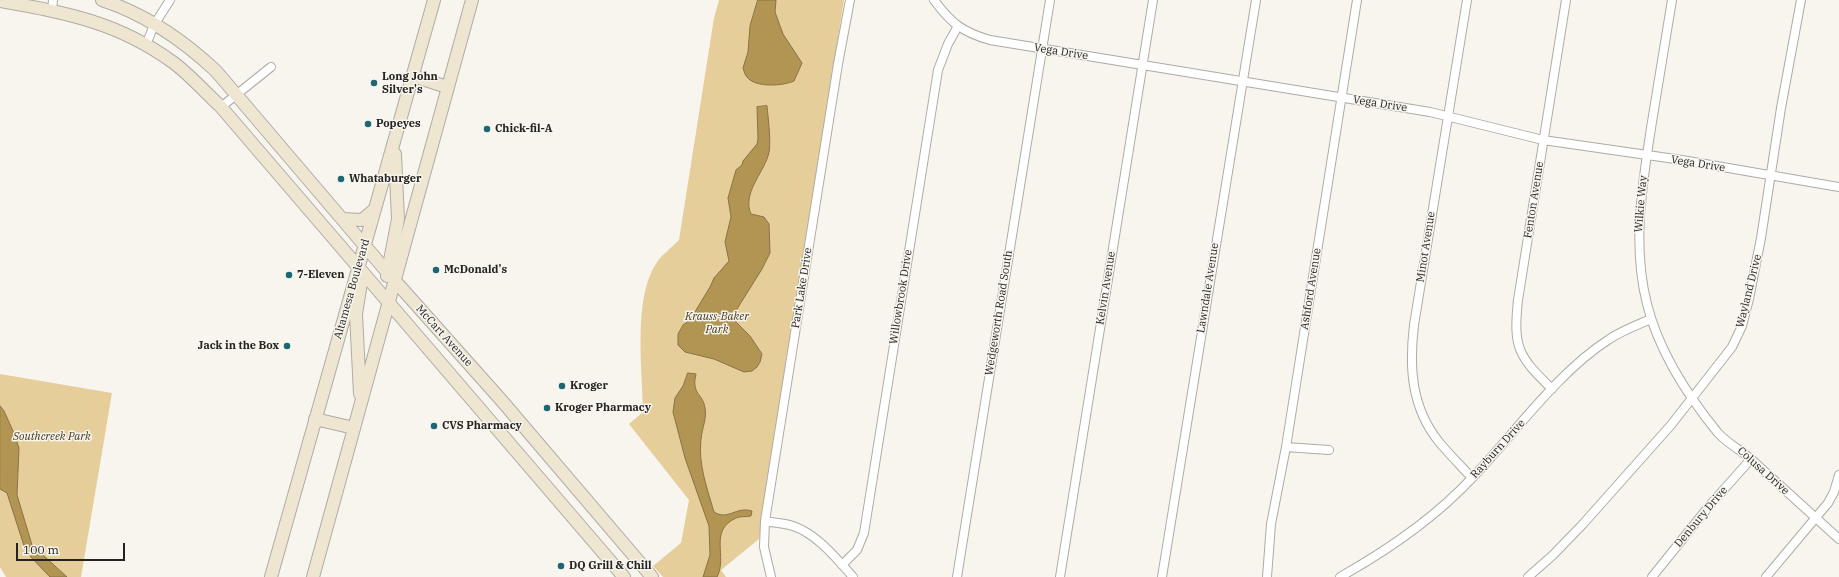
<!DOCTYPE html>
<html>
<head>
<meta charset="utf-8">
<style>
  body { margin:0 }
  #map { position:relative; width:1839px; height:577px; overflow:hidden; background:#f8f5ef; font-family:"IBM Plex Serif",serif }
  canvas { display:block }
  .scale { position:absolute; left:16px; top:543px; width:109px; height:18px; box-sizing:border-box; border:2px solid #242321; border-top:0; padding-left:5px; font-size:12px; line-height:14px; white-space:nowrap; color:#242321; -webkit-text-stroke:3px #f8f5ef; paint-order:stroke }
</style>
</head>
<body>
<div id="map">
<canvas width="1839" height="577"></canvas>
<div class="scale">100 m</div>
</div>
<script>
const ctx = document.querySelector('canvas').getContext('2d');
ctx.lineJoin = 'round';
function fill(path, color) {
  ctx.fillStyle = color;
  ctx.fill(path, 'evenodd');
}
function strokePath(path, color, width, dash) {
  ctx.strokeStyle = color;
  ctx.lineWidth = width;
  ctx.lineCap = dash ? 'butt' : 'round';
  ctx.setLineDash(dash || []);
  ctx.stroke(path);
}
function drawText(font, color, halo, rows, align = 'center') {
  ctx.font = font + ' "IBM Plex Serif",serif';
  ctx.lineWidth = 3;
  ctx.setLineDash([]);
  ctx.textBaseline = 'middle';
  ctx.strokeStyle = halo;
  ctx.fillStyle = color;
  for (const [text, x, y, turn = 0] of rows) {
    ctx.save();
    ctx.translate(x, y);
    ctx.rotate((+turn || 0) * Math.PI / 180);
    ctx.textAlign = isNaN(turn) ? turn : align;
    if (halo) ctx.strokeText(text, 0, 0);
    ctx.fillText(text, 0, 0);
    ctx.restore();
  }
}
fill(new Path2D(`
  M719,0h125l-85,539 -38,31 5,7h-63l-10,-11 28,-23 8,-43 -60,-76 14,-12c0,-42 -12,-121 18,-155 6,-6 12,-11 18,-17l35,-222z
  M0,374l112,19 -31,184h-75l-6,-10z`), '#e6ce9a');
const water = new Path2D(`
  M758,0h18l-1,12 8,22 19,29 -8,18c-11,5 -39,7 -47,-4 -2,-2 -3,-6 -4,-9l5,-16 2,-26z
  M767,106c1,11 5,41 1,50 -5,17 -26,38 -17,58l13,3 5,7 1,29 -8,16 -25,40 -2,9 1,4 14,14 12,18 -2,8 -3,5 -5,4 -8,1 -30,-13 -29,-7 -7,-7v-11l5,-9 7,-5 20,-33 4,-9 15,-17 -4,-19 6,-25 -3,-19 8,-28 6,-5 1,-4 14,-17 1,-5 -1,-32z
  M688,373l8,1c-5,21 7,19 9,34 2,11 -3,20 -4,31 -3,25 6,49 13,73 14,9 22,-6 38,-1l-1,5c-4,1 -11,0 -15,2 -28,13 -8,38 -19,59h-14l7,-22 -1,-29 -24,-68 -12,-46 2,-14 8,-12z
  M0,406l4,5 9,20 6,17 -2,47 15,50 35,32h-17l-24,-25 -19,-59 -7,-4z`);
fill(water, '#b29553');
strokePath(water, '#877344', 1);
const minor = new Path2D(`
  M934,0c17,23 28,32 56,40l440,72 113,28 139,20 157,27
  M1467,0l-53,325c-5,42 -3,82 25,117 10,12 22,24 33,36
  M1672,0c-7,43 -14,86 -21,128 -9,59 -19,117 -4,176 12,48 40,91 71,129 9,10 24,18 34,27 29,26 58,53 87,79
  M52,10l1,-10
  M146,45l8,-20 16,-25
  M221,107l50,-40
  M1552,389c-34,-33 -39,-41 -34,-89l48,-300
  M1286,447l43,3
  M765,521c9,2 19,2 28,5 24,8 44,33 60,51
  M842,565l15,-15 7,-17 74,-463 10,-26 10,-18
  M771,577l-7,-30 1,-26 73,-457 12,-64
  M957,577l93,-577
  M1060,577l93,-577
  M1162,577l94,-577
  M1267,577l4,-53 15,-77 71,-447
  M1340,577c48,-27 95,-59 133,-100 41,-43 85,-105 135,-137 13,-9 29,-15 43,-21
  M1528,577l25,-22 30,-31 88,-99 61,-78 10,-21 7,-27 12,-61 20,-130 20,-108
  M1652,577l58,-72 41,-46
  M1766,577l62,-74 6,-11 5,-17`);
const secondary = new Path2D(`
  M102,0c43,14 82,41 114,71l172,202 114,128 150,176
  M0,1c67,12 118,21 174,62 17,13 32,30 47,44l403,470
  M413,76l34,11
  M343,219l19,1 13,-11
  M387,276l11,-57 -3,-65
  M360,394l-4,-80 6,-37
  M315,419l39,9
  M271,577l163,-577
  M313,577l159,-577`);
strokePath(minor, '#aeaba5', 10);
strokePath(secondary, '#aeaba5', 14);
strokePath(minor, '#fff', 8);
strokePath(secondary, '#efe6d2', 12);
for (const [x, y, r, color] of [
  [374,83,4,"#1d6673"],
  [368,124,4,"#1d6673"],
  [487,129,4,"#1d6673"],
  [341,179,4,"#1d6673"],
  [436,270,4,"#1d6673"],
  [289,275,4,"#1d6673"],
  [287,346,4,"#1d6673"],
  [562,386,4,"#1d6673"],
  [547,408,4,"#1d6673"],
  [434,426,4,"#1d6673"],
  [561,566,4,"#1d6673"]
]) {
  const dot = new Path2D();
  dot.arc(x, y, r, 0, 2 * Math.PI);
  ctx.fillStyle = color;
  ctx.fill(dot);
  strokePath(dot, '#f8f5ef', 1.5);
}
drawText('11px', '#242321', '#f8f5ef', [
  ["Vega Drive",1061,52,9],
  ["Vega Drive",1380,104,9],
  ["Vega Drive",1698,164,9],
  ["Fenton Avenue",1534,200,-81],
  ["Wilkie Way",1641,204,-85],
  ["Minot Avenue",1426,247,-81],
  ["Park Lake Drive",802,288,-81],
  ["Kelvin Avenue",1106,288,-81],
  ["Lawndale Avenue",1208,288,-81],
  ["Altamesa Boulevard",352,289,-74],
  ["Ashford Avenue",1311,289,-81],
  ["Wayland Drive",1749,291,-76],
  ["Willowbrook Drive",901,297,-81],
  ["Wedgeworth Road South",999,313,-81],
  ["McCart Avenue",444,336,48],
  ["Rayburn Drive",1498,449,-48],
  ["Colusa Drive",1763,471,42],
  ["Denbury Drive",1701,517,-50]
]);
drawText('bold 11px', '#242321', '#f8f5ef', [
  ["Long John",382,77],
  ["Silver's",382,90],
  ["Popeyes",376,124],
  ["Chick-fil-A",495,129],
  ["Whataburger",349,179],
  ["McDonald's",444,270],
  ["7-Eleven",297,275],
  ["Jack in the Box",279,346,"right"],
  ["Kroger",570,386],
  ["Kroger Pharmacy",555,408],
  ["CVS Pharmacy",442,426],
  ["DQ Grill & Chill",569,566]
], 'left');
drawText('italic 11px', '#433618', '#f8f5ef', [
  ["Krauss-Baker",717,317],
  ["Park",717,330],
  ["Southcreek Park",52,437]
]);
</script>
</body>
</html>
